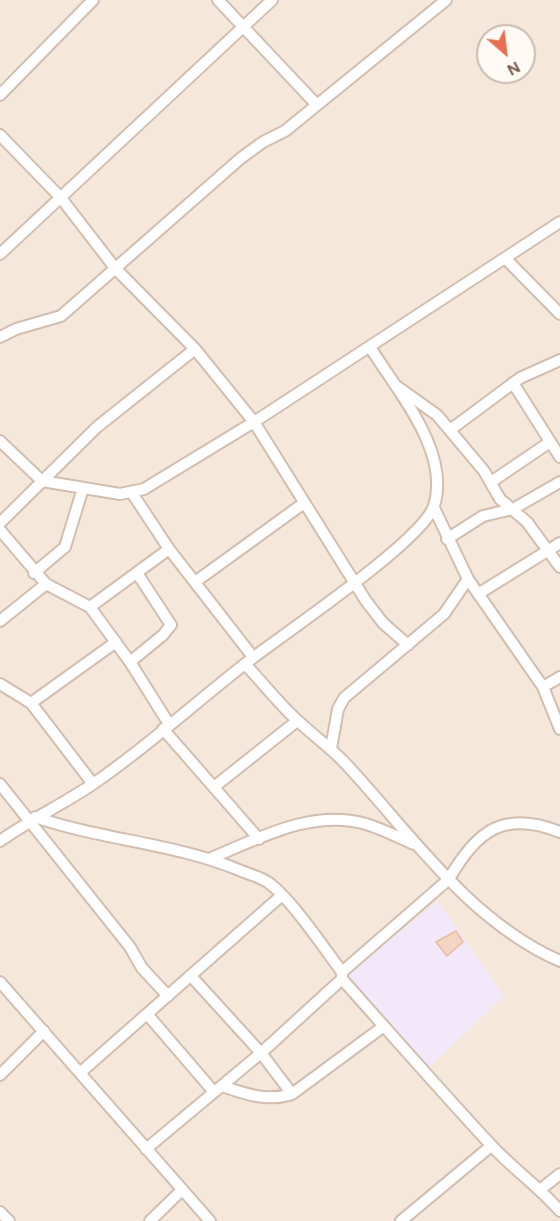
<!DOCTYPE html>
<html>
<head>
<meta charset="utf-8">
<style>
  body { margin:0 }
  #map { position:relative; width:560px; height:1221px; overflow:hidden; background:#fdf6ec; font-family:"DM Sans",sans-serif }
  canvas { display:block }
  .north { position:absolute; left:476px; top:24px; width:60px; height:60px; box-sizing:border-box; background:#fffaf3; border:2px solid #cabbb1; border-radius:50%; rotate:152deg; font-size:16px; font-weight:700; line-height:24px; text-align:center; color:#7a5c4d }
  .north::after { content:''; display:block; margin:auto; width:21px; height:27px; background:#e76f51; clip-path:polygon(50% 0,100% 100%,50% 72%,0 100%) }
</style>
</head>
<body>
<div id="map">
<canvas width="560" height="1221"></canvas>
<div class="north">N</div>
</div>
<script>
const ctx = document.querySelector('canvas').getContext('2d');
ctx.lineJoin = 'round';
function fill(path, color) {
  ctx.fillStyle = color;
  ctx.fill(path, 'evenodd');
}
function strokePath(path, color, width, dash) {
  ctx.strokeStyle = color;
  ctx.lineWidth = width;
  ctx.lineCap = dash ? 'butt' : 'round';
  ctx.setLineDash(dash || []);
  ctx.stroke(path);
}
fill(new Path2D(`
  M0,0h560v1221h-560zM488,36h36v36h-36z`), '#f5e8da');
fill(new Path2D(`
  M438,901l66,95 -76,72 -80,-92v-4z`), '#f3e8fa');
const building = new Path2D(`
  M456,931l7,11 -16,14 -11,-14z`);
fill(building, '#f3d5c3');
strokePath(building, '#e6bba3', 1.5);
const minor = new Path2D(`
  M218,0l98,104
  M0,95l93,-95
  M0,135l61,63 54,70 80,81 59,73 112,179 17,22 25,22
  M0,254l272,-254
  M505,258l55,56
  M0,337l16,-8 45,-13 180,-158 22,-16 22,-11 161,-131
  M513,383l47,74
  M395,385l42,30 47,56 16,28 27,23 33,45
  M450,430l70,-52 40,-18
  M0,441l42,40 78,13 24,-5 110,-67 306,-200
  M491,482l59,-40
  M132,493l37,56 84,108
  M434,508l34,71 75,108 17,42
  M0,523l97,-96 98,-78
  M0,530l46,54 44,23 40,55 39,62
  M447,539l36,-23 30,-7 47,-27
  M34,573l31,-26 18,-59
  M195,582l109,-79
  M478,594l82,-51
  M90,607l79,-58
  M0,621l46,-37
  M130,662l33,-27 8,-10 -34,-52
  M245,664c18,19 34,40 53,57 16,15 33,27 48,43 65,70 123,157 214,197
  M0,684l31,19 62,81
  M543,687l17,-10
  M31,703l85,-61
  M163,729l96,110
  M331,748l7,-39 6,-11 100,-84 24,-35
  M0,784l130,163 12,21 26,28
  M214,787l83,-66
  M35,817c67,23 139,26 204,53 9,4 22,7 30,13 23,17 55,65 73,89v7c49,55 98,111 148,165 22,24 48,42 70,67
  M0,841c30,-21 63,-37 93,-57 56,-38 107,-86 161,-127 34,-26 169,-117 180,-151 17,-55 -37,-115 -64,-159
  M209,859c49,-20 103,-51 157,-35 16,5 32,13 48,20
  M342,972l107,-93c28,-49 55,-69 111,-47
  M191,976l70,77 31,41
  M0,982l210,239
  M147,1014l67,78
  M81,1072l200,-176
  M0,1075l44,-44
  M222,1086c23,8 45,16 70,8l92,-68
  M146,1149l115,-96 81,-74
  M541,1189l19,-15
  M0,1212l9,9
  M150,1221l32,-31
  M401,1221l90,-75`);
strokePath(minor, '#d1beb0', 14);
strokePath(minor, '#fff', 10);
</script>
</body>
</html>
